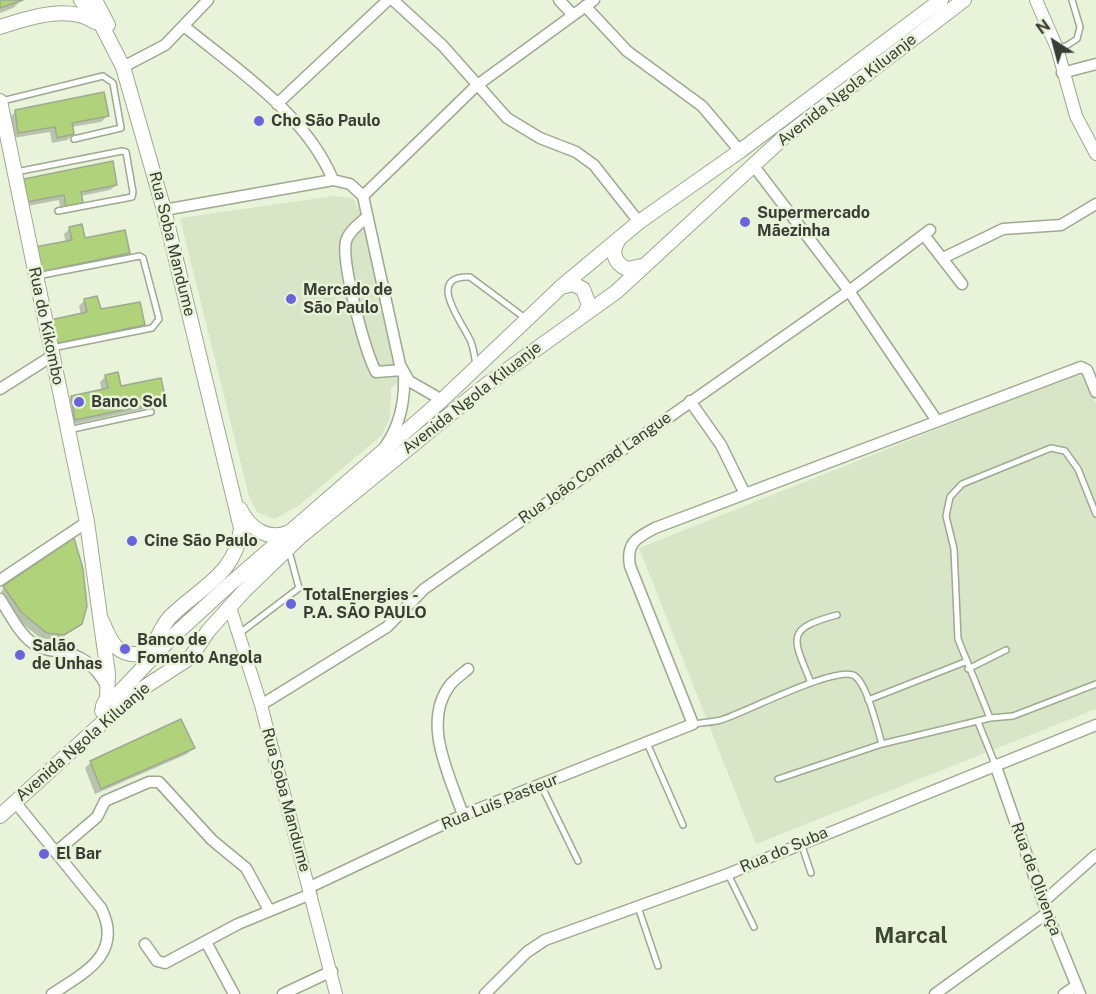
<!DOCTYPE html>
<html>
<head>
<meta charset="utf-8">
<style>
  body { margin:0 }
  #map { position:relative; width:1096px; height:994px; overflow:hidden; background:#e8f3d9; font-family:"Public Sans",sans-serif }
  canvas { display:block }
  .north { position:absolute; left:1024px; top:12px; width:60px; height:60px; -webkit-text-stroke:4px #e8f3d9; paint-order:stroke; rotate:324deg; font-size:16px; font-weight:700; line-height:24px; text-align:center; color:#393d33 }
  .north::after { content:''; display:block; margin:auto; width:21px; height:27px; background:#393d33; clip-path:polygon(50% 0,100% 100%,50% 72%,0 100%) }
</style>
</head>
<body>
<div id="map">
<canvas width="1096" height="994"></canvas>
<div class="north">N</div>
</div>
<script>
const ctx = document.querySelector('canvas').getContext('2d');
ctx.lineJoin = 'round';
function fill(path, color) {
  ctx.fillStyle = color;
  ctx.fill(path, 'evenodd');
}
function strokePath(path, color, width, dash) {
  ctx.strokeStyle = color;
  ctx.lineWidth = width;
  ctx.lineCap = dash ? 'butt' : 'round';
  ctx.setLineDash(dash || []);
  ctx.stroke(path);
}
function drawText(font, color, halo, rows, align = 'center') {
  ctx.font = font + ' "Public Sans",sans-serif';
  ctx.lineWidth = 5;
  ctx.setLineDash([]);
  ctx.textBaseline = 'middle';
  ctx.strokeStyle = halo;
  ctx.fillStyle = color;
  for (const [text, x, y, turn = 0] of rows) {
    ctx.save();
    ctx.translate(x, y);
    ctx.rotate((+turn || 0) * Math.PI / 180);
    ctx.textAlign = isNaN(turn) ? turn : align;
    if (halo) ctx.strokeText(text, 0, 0);
    ctx.fillText(text, 0, 0);
    ctx.restore();
  }
}
fill(new Path2D(`
  M334,196l19,2 9,18 40,164 -11,8 -1,30 -8,17 -84,71 -24,13 -17,-7 -8,-16 -69,-278z
  M1083,371l13,33v305l-340,135 -117,-296z`), '#d8e5c6');
fill(new Path2D(`
  M0,0h22l-9,8 -13,5z
  M16,111l91,5 -6,6 -30,5 2,7 -6,6 -15,3 -2,-11 -37,6 -3,-21z
  M25,180l91,5 -6,5 -29,6 1,7 -6,5 -15,4 -2,-12 -37,7 -3,-21z
  M70,228l14,11 45,14 -6,6 -89,17 32,-33 -2,-9z
  M85,300l14,11 45,14 -6,6 -89,18 32,-34 -2,-9z
  M106,376l14,11 44,14 -6,5 -88,19 -5,-22 6,-6 31,-6 -2,-9z
  M4,587l76,36 -23,17 -17,-2 -23,-19 -17,-24z
  M193,748l-6,6 -92,40 -10,-26 6,-6z`), '#0003');
const building = new Path2D(`
  M0,0h23l-23,8z
  M104,92l5,24 -37,7 2,11 -17,4 -2,-11 -37,6 -3,-23z
  M113,161l4,24 -36,7 2,11 -17,4 -2,-12 -37,7 -3,-23z
  M82,224l3,14 40,-8 5,23 -90,19 -5,-25 37,-7 -3,-13z
  M97,296l4,13 39,-7 5,23 -91,19 -4,-24 37,-8 -3,-13z
  M118,372l3,14 40,-8 5,23 -91,19 -4,-24 37,-8 -3,-13z
  M74,538l9,31 4,37 -5,18 -18,11 -17,-2 -25,-20 -19,-27z
  M181,719l14,29 -94,41 -11,-28z`);
fill(building, '#b0d27a');
strokePath(building, '#9ea991', 1.5);
const service = new Path2D(`
  M1057,48l9,-2 11,-7 3,-12 -8,-27
  M2,101l101,-25 10,7 8,45 -47,11
  M16,172l106,-21 4,1 7,40 -1,5 -74,14
  M37,276l103,-20 3,2 14,53 2,8 -7,9 -100,20
  M476,366c-1,-8 -2,-16 -5,-24 -6,-16 -48,-67 -1,-65l55,41
  M68,430l83,-18
  M240,633l59,-45 -10,-37
  M968,669l38,-19
  M811,683c-18,-45 -27,-54 26,-68
  M868,700l97,-38
  M990,718l-32,-79 -4,-90 -8,-33 4,-19 12,-13 89,-36 14,3 13,18 18,45
  M978,722l17,42
  M693,724c9,-1 19,-2 28,-4 23,-7 117,-56 134,-44 13,10 22,52 27,68
  M647,743l36,82
  M778,779l104,-35 108,-26 23,-2 83,-32
  M541,785l37,76
  M801,843l10,30
  M728,874l26,53
  M638,907l20,59`);
const minor = new Path2D(`
  M393,0l50,46 64,72 33,20 36,14 18,13 45,57
  M559,0l14,15
  M585,6l42,45 75,55 38,45
  M184,26c53,44 122,88 149,154
  M123,67l42,-22 43,-45
  M1062,73l34,-9
  M277,104l111,-104
  M753,165l96,126 88,130
  M363,196l113,-110 118,-86
  M164,210l169,-30 17,4 13,12 37,169 9,16 33,19
  M367,217c-8,7 -18,14 -21,24 -5,22 19,110 30,131l26,-2
  M924,235l38,49
  M943,258l60,-29 58,-4 35,-21
  M0,389l52,-33
  M690,401l31,44 24,49
  M386,445c14,-20 19,-46 18,-71
  M0,580l87,-58
  M0,599c9,14 20,36 34,45 7,5 14,6 22,7 26,3 39,14 51,36
  M261,705l126,-78 37,-38 425,-298 81,-61
  M995,764l52,149 33,81
  M15,802l86,106c23,46 -17,65 -49,86
  M463,815c-13,-39 -42,-92 -13,-130 5,-6 12,-11 18,-16
  M56,852l41,-35 8,-16 44,-19h10l53,58 34,28 23,42
  M310,887l153,-72 230,-91 -63,-158c-4,-23 6,-28 25,-38l426,-161 6,3 9,22
  M1043,902l53,-47
  M206,942l28,52
  M145,944l12,17 8,2 73,-39 73,-30
  M283,994l49,-23
  M485,994l42,-42 18,-12 183,-66 368,-149
  M935,994l112,-81
  M1064,994l12,-8`);
const tertiary = new Path2D(`
  M1036,0l21,48 19,68 20,38
  M230,607l31,98 75,289`);
const secondary = new Path2D(`
  M81,0l21,26 21,41 41,143 77,318c-5,47 -41,59 -71,89 -12,13 -11,26 -27,37 -26,3 -32,-11 -41,-33
  M95,0l13,25
  M0,27c28,-9 69,-23 95,-5
  M0,101l87,421 21,152 -1,24 -4,8
  M618,241c-7,11 -4,22 9,28l15,-3
  M561,287l12,-3 10,5 6,16 -5,10
  M240,509c9,18 26,32 47,24
  M102,711l69,-73 59,-54 212,-184 119,-113 78,-65 101,-71 201,-151
  M0,816l134,-122 57,-37 17,-26 37,-41 56,-54 185,-151 130,-93 167,-154 181,-138`);
strokePath(service, '#9ea991', 8);
strokePath(minor, '#9ea991', 13);
strokePath(tertiary, '#9ea991', 14);
strokePath(secondary, '#9ea991', 16);
strokePath(service, '#fff', 5);
strokePath(minor, '#fff', 10);
strokePath(tertiary, '#fff', 12);
strokePath(secondary, '#fff', 14);
for (const [x, y, r, color] of [
  [259,121,6,"#6864de"],
  [745,222,6,"#6864de"],
  [291,299,6,"#6864de"],
  [79,402,6,"#6864de"],
  [132,541,6,"#6864de"],
  [291,604,6,"#6864de"],
  [125,649,6,"#6864de"],
  [20,655,6,"#6864de"],
  [44,854,6,"#6864de"]
]) {
  const dot = new Path2D();
  dot.arc(x, y, r, 0, 2 * Math.PI);
  ctx.fillStyle = color;
  ctx.fill(dot);
  strokePath(dot, '#e8f3d9', 2);
}
drawText('16px', '#393d33', '#e8f3d9', [
  ["Avenida Ngola Kiluanje",847,90,-38],
  ["Rua Soba Mandume",172,244,76],
  ["Rua do Kikombo",46,326,78],
  ["Avenida Ngola Kiluanje",472,398,-38],
  ["Rua João Conrad Langue",595,468,-35],
  ["Avenida Ngola Kiluanje",83,742,-41],
  ["Rua Soba Mandume",286,800,75],
  ["Rua Luís Pasteur",500,802,-22],
  ["Rua do Suba",784,850,-23],
  ["Rua de Olivença",1036,879,70]
]);
drawText('bold 16px', '#393d33', '#e8f3d9', [
  ["Cho São Paulo",271,121],
  ["Supermercado",757,213],
  ["Mãezinha",757,231],
  ["Mercado de",303,290],
  ["São Paulo",303,308],
  ["Banco Sol",91,402],
  ["Cine São Paulo",144,541],
  ["TotalEnergies -",303,595],
  ["P.A. SÃO PAULO",303,613],
  ["Banco de",137,640],
  ["Fomento Angola",137,658],
  ["Salão",32,646],
  ["de Unhas",32,664],
  ["El Bar",56,854]
], 'left');
drawText('bold 22px', '#3f4733', '#e8f3d9', [
  ["Marcal",911,936]
]);
</script>
</body>
</html>
